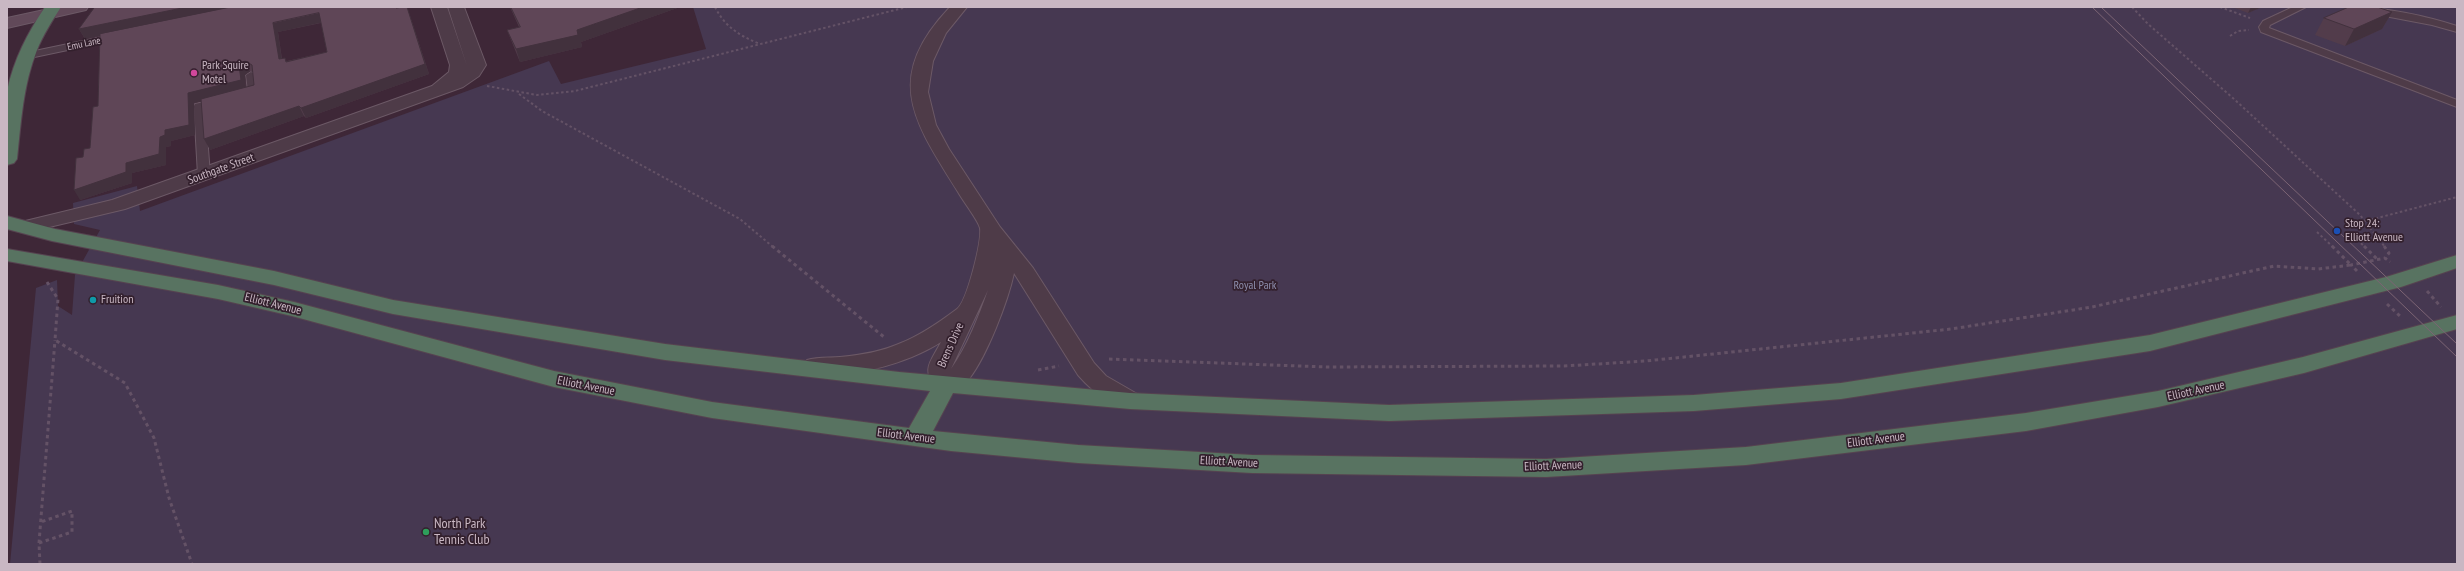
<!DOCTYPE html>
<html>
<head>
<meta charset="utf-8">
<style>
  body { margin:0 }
  #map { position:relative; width:2464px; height:571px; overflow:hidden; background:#3e2737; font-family:"PT Sans Narrow",sans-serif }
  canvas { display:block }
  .frame { position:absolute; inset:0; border:8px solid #c9b7c3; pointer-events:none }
</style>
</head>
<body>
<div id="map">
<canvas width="2464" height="571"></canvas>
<div class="frame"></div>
</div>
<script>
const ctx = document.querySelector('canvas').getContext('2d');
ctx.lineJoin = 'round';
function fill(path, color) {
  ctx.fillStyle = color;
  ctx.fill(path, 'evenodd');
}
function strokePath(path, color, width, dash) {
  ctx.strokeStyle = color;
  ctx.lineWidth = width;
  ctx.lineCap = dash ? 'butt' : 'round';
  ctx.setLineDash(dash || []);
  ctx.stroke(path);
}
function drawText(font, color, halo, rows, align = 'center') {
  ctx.font = font + ' "PT Sans Narrow",sans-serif';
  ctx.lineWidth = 3.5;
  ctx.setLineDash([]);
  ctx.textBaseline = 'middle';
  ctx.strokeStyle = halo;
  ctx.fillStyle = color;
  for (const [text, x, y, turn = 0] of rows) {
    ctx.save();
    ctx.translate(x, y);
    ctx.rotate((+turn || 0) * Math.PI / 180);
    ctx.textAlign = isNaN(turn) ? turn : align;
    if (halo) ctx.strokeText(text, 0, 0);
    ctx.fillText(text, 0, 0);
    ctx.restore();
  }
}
fill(new Path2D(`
  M693,7h1764v557h-2447l26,-276 21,-8 1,26 14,9 3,-40 25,-45 -26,-6 -1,-21 64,-17 3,25 409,-150 12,23 145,-35z`), '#463851');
const lane = new Path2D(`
  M2293,7h13l-36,18 -1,3 188,72v7l-196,-75 -2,-5 4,-6z
  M2351,7c33,0 75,9 106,19v6l-25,-7 -63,-12z
  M116,34l5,3 -1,2 -95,20 -5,-3 5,-3z
  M251,72l5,3 3,18 -5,3 -13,1v-4l7,-2 -2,-16z
  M218,99l5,3 -1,2 -17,4 5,67 -6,3 -6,-3 -4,-69 1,-2z`);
const street = new Path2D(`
  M431,7h16l20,59 -19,-59h16l22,58 -7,11 -16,11 -338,122 -101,24 -7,-2 -3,-4 3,-4 95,-23 320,-114 17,-14 1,-7z
  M950,7h17l-21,26 -13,28 -5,31 8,33 13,24 51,78 33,41 61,95 12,13 33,19 3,6 -3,6c-22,6 -48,-17 -61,-32l-64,-102c-6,28 -27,83 -45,106 -8,10 -20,15 -33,12 -14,-24 -7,-26 5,-49 -32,21 -97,40 -134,30l-4,-6 4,-6c11,-3 21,-2 33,-3 21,-2 41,-5 61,-14 20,-8 40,-22 56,-34 10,-7 25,-68 23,-81 -2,-8 -17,-27 -22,-36 -44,-71 -76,-113 -8,-185zM988,290c-9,26 -21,57 -37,79z`);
const secondary = new Path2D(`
  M58,7h30l-2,3 -79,18v-10z`);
const highway = new Path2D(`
  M45,7h16c-9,14 -18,28 -24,43 -14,35 -16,72 -20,109l-3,4 -7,2v-74c7,-32 20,-57 38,-84z
  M7,216l48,13 219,42 119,29 272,44 234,28 231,21 259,12 305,-10 147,-12 309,-48 236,-58 71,-22v13l-56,19 -251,64 -309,48 -147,12 -305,10 -259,-12 -177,-16 -20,38 145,14 174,10 294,4 200,-12 280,-34 132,-22 145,-34 154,-42v14l-153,44 -146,34 -132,24 -280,34 -200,12 -294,-4 -174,-10 -127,-12 -239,-33 -158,-31 -262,-71 -74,-17 -211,-38v-12l211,36 76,17 260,69 158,31 197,26 21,-37 -265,-31 -272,-46 -119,-29 -222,-44 -45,-12z`);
strokePath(lane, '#6c5966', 2);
strokePath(street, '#6c5966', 2);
strokePath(secondary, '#6c5966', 2);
strokePath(highway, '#564350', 2);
strokePath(new Path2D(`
  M715,7c10,20 25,29 45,37
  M2132,7l16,17 86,75 126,116 25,32
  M2220,7l30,11
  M2230,36l8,-5 11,-1
  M487,86l50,9 38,-4 332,-84
  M519,94l23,17 198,108 33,28
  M2366,221l91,-24
  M2317,232l16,15
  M2350,233l15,14`), '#645266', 2, [2.5, 2.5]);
strokePath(new Path2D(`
  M772,246l112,91
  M2332,246l19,19
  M2364,246l14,14
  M2384,246l5,7 -4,5 5,4
  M2357,271l-6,-6 34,-7
  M47,282l11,17 -3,41 70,43 29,55 15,60 23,66
  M2427,291l14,16
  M2387,304l14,13
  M1109,359l218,8 237,-1 82,-5 305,-32 141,-22 182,-41 44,3 33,-4
  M1038,370l21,-4
  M39,543l33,-11v-21l-31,11
  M40,564l-1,-21 16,-203`), '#645266', 3, [3.5, 3.5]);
fill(lane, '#4e3b48');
fill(street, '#4e3b48');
fill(secondary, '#614959');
fill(highway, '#587361');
strokePath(new Path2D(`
  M2092,7l365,350
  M2101,7l356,337`), '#7c6474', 1);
fill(new Path2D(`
  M95,7h303v1l12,8 19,58 -123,44 -2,-2 -94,34 -9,-49 -7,2 1,32 -24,6v5l-5,1v18l-34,8v10l-52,17 3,-43 7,-9 8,-42 2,-70 -15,3 -6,-10zM321,23l6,29 -40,9 -5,-2 -4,-27zM250,71l3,1 1,13 -8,3 -1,-13z
  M510,7h170l-99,35 1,5 -62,15 -13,-32 12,-3z
  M2232,7h30l-14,6z
  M2392,12l-10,17 -37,17 -30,-11 9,-17z`), '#523c4b');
fill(new Path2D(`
  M187,7h52l-154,32 -6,-10z
  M407,7l3,9 19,58 -123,44 -5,-10z
  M643,7h37l-99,35 1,5 -62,15 -4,-13 61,-19z
  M2251,7h11l-14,6z
  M2392,12l-10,17 -37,17 9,-17z
  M319,13l5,9 -46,10 5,37 -4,-10 -6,-36z
  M245,61l5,10 -5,4 1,15 -52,13 1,32 -24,6v5l-5,1v18l-34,8v10l-52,17 -6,-10 52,-27 34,-26 28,-44 51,-28z
  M299,106l5,10 -94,34 -6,-11z`), '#42313d');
const building = new Path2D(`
  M95,7h92l-108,22z
  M231,7h165v1l7,-1h4l18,57 -124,44 -2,-2 -95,33 -3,-40 53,-14 -2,-20 -7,-4 -6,4 2,15 -53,13 1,32 -24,5v5l-5,2 -1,17 -33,9v9l-52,18 2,-32 7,-1 1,-8 6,-1 3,-41 5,-1 2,-72zM319,13l8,39 -41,10 -1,-4 -6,1 -6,-36z
  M511,7h132l-66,23 1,5 -62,14 -9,-19 13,-3z
  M2349,7h28l15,5 -38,17 -30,-11z`);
fill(building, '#5f4657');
strokePath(building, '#42313d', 1);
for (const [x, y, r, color] of [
  [194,73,4,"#d1479c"],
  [2337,231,4,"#1a4fb4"],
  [93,300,4,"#0f9aa8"],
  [426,532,4,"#2e9e5b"]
]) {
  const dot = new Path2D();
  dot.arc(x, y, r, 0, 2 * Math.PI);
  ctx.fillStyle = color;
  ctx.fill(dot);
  strokePath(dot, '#33202d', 1.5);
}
drawText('10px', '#c9b7c3', '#33202d', [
  ["Emu Lane",84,44,-12]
]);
drawText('12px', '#c9b7c3', '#33202d', [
  ["Park Squire",202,66],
  ["Motel",202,80],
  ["Stop 24:",2345,224],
  ["Elliott Avenue",2345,238],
  ["Fruition",101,300]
], 'left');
drawText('12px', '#c9b7c3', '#33202d', [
  ["Southgate Street",221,169,-20],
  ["Elliott Avenue",273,304,14],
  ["Brens Drive",951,345,-66],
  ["Elliott Avenue",586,386,11],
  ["Elliott Avenue",2196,391,-12],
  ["Elliott Avenue",906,436,7],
  ["Elliott Avenue",1876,440,-7],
  ["Elliott Avenue",1229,462,3],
  ["Elliott Avenue",1553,466,-2]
]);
drawText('12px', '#8d8ead', '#33202d', [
  ["Royal Park",1255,286]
]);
drawText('14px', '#c9b7c3', '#33202d', [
  ["North Park",434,524],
  ["Tennis Club",434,540]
], 'left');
</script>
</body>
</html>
